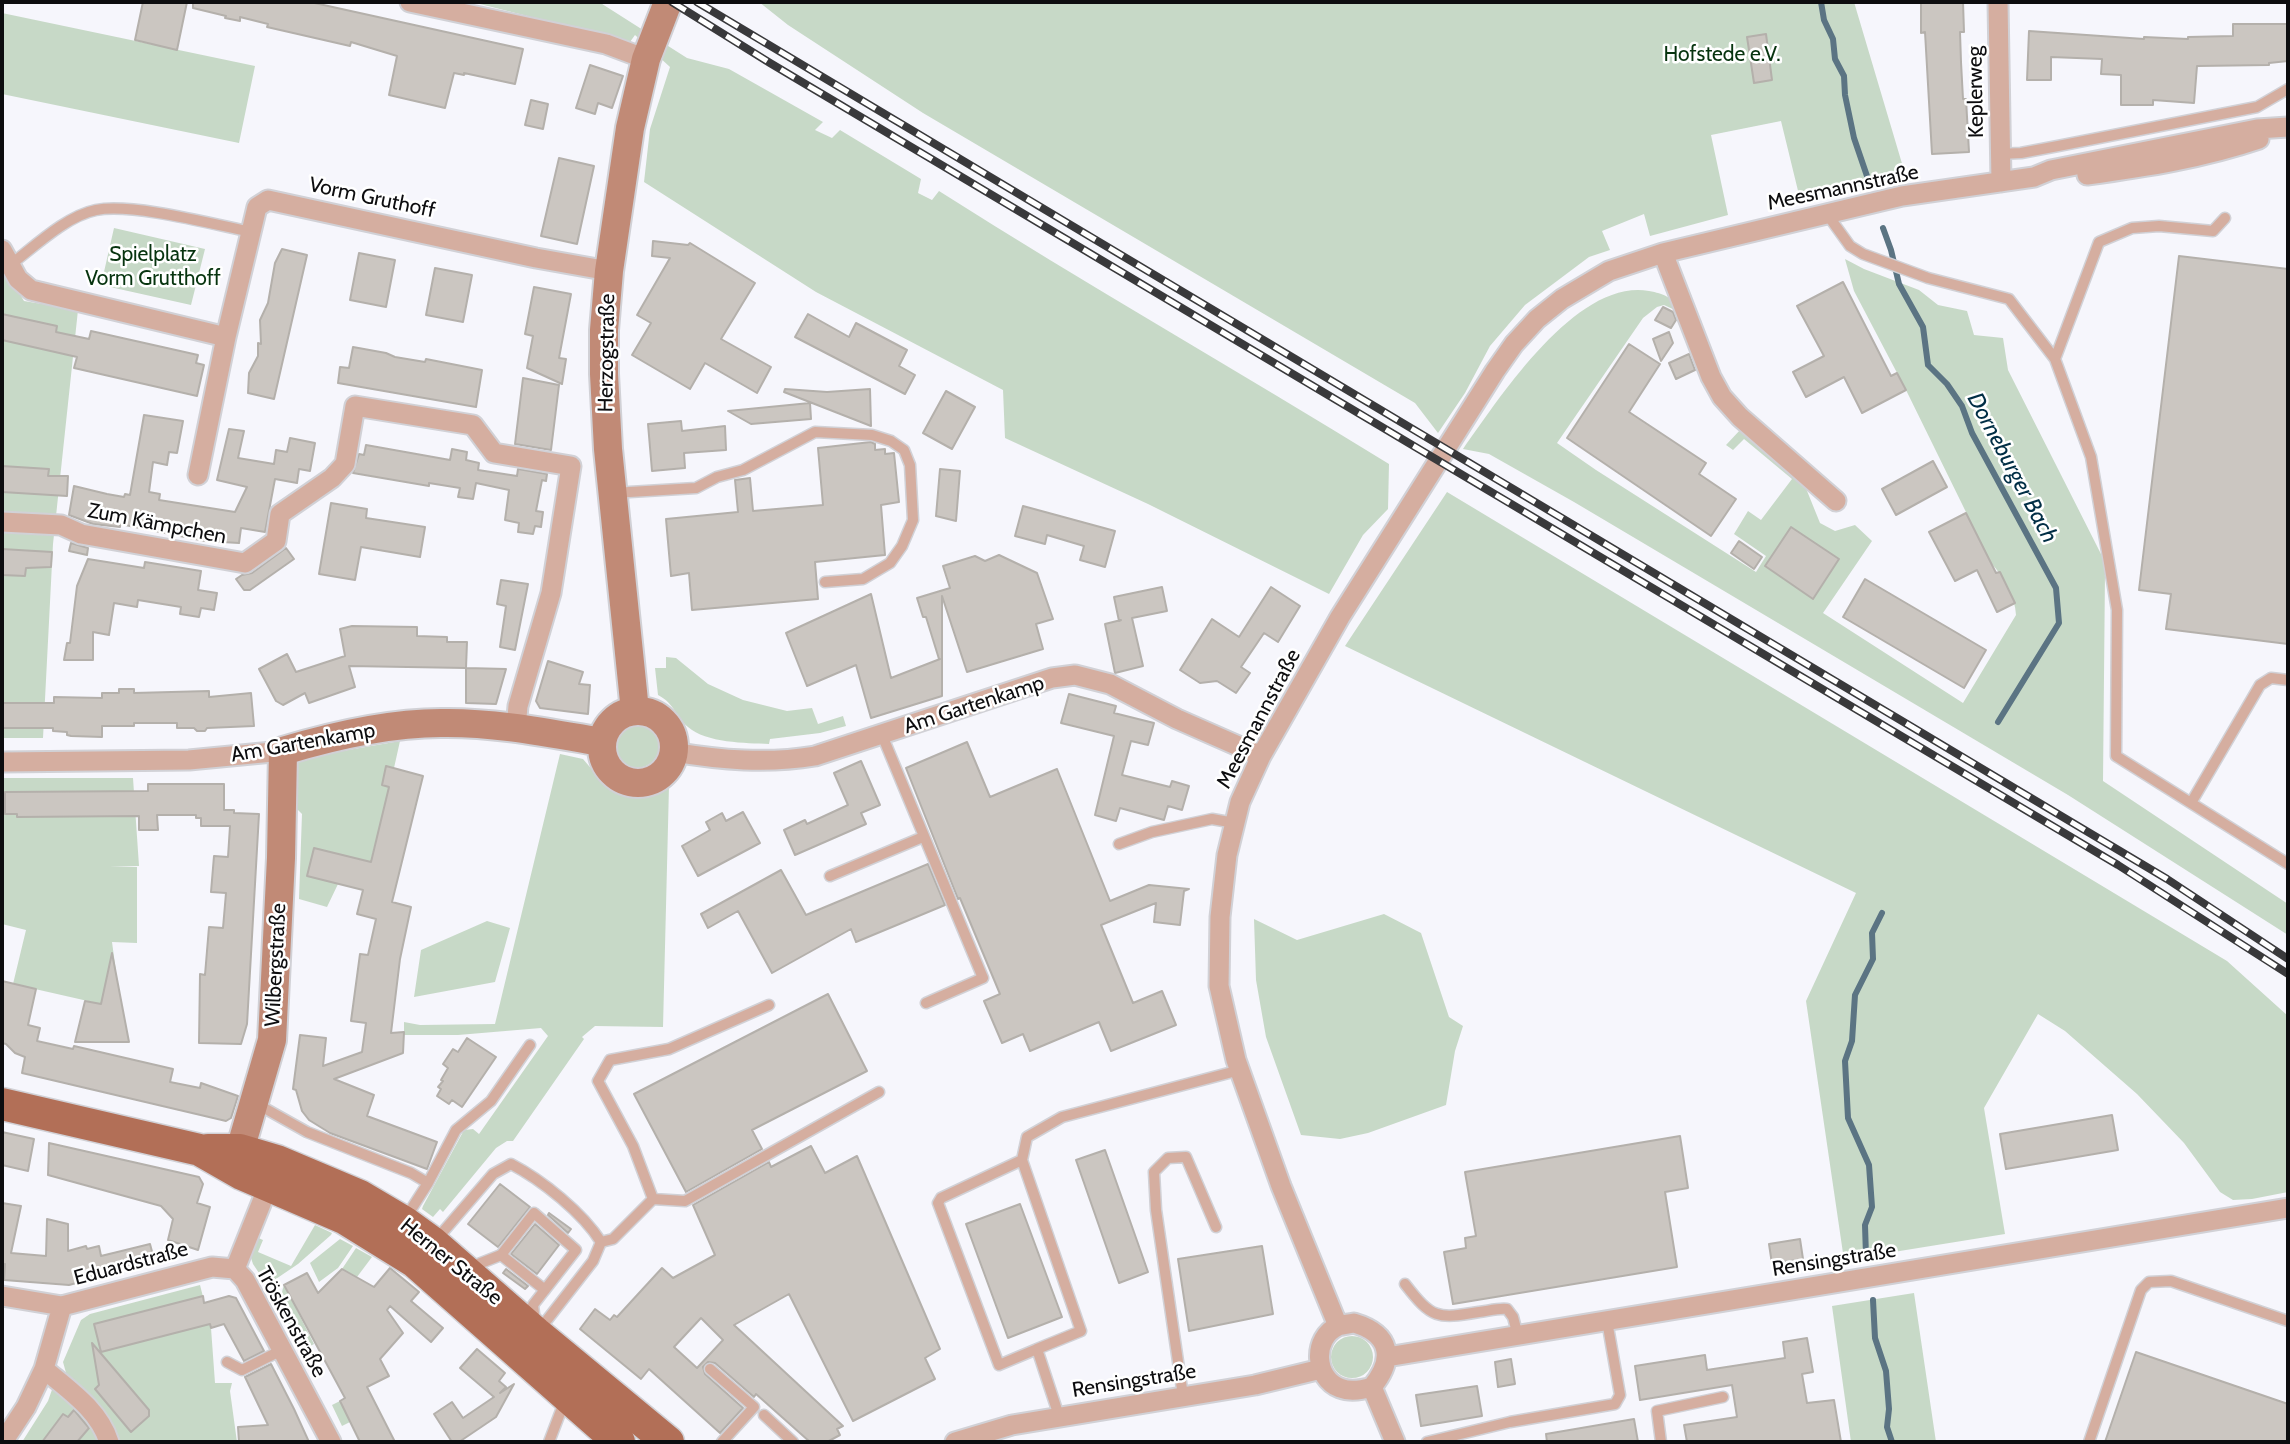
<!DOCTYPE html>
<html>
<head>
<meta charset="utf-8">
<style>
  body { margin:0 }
  #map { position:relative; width:2290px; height:1444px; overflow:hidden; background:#f6f6fc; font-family:Cabin,sans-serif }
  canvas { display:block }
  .frame { position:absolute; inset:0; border:4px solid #0d0d0f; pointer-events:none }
</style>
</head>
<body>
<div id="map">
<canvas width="2290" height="1444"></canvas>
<div class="frame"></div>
</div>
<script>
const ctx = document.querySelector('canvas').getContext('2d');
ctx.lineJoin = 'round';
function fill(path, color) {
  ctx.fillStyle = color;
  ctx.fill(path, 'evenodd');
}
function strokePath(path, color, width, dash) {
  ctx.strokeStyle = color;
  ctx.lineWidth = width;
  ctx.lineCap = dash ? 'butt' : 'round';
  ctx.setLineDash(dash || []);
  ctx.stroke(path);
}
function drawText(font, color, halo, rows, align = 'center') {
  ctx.font = font + ' Cabin,sans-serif';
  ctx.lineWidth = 5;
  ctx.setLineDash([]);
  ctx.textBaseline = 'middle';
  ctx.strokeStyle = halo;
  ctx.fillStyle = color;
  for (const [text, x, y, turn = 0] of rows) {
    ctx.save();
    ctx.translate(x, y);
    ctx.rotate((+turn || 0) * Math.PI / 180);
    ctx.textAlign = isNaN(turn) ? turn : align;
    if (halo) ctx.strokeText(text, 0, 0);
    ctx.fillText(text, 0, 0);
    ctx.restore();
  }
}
fill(new Path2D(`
  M472,2h127l88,56 42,11 94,53 -8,8 17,8 8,-8 81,49 -3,14 14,7 7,-9c148,94 301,181 450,273l-1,45 -25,26 -34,59 -181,-90 -143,-66 -2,-48 -187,-98 -172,-110 6,-53 20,-62 -35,-32 -5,7z
  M759,2h1095l52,175 -106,22 -19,-78 -70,14 17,80 -78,21 -6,-22 -42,17 8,19 -21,7 -64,48 -35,41 -25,47 -27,40 -23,-30 -492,-290 -135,-88z
  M2,13l253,53 -16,77 -237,-49z
  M114,228l91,21 -14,56 -90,-20z
  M1845,259l19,10 55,21 19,15 29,6 7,24 29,3 5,32 94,186 3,16 -2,209 185,123v31l-220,-140 -494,-293 -85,-48 -26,-5c36,-50 113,-171 186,-158 15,3 23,5 28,20l-13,-6 -7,2 -14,11 -86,125 39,27 160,102 10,-16 -32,-22 14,-23 13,9 31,-41 -48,-40 -11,11 -7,-5 15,-16 62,52 17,42 15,8 20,-6 17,16 -49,72 140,90 53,-88c-1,-19 -12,-38 -25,-52l-85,-173 -52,-99z
  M2,264l22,37 54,9 -25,234 -10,194h-41z
  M1447,492l780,469 61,55v176l-36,7 -19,1 -13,-8 -36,-49 -47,-49 -72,-63 -27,-17 -54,94 21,126 -161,26 -38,-259 50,-108 -511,-247z
  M666,657l10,1 32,26 35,16 44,11 25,-3 6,16 25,-8 3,10 -26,7 -50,6 -1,5c-23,-1 -63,-1 -81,-17 -13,-11 -13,-23 -30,-32l-3,-27h11z
  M615 746a22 22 0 1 1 44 0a22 22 0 1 1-44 0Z
  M400,741l-6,27 -8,-1 -4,18 7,2 -20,81 -55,-19 -7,27 31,8 -11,23 -28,-8 3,-85 -4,-4 -8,-2 6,-43 6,-7z
  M560,754l23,5 23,27 19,9 25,1 19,-10 -6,241 -68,-1 -13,11 2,2 -71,102h-6l-11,7 -53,64 -3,-3 -7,8 -11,-8 1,-3 41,-76 9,-1 6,5 69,-98 -7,-8 -83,7h-54v-13l16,3 75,-1z
  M2,778h131l6,88h-29l27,1v76l-25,-1 5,37h-11l-5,25 -88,-20 13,-54 -24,-6z
  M1384,914l37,19 28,84 14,9 -8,25 -9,54 -78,28 -28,6 -39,-4 -35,-98 -10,-57 -2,-61 43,21z
  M487,921l23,7 -15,54 -81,15 7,-47z
  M315,1225l17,8 -1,2 -33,29 -31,21 -14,-21 -3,-9 6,-18 7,3 -5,12 33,14z
  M340,1239l13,7 -15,22 -19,14 -9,-19z
  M356,1248l16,9 -15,20 -15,-8z
  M200,1285l11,43 4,55h17l-2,8 7,51h-124l-45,-62 -5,-18 18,-42 9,-6z
  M284,1285l30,59 -11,6c-12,-21 -28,-41 -19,-65z
  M1914,1293l22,149h-85l-19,-136z
  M1331 1357a21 21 0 1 1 42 0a21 21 0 1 1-42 0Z
  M54,1384l17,15 32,43h-81l26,-41z
  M340,1401l10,21 -8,4 -10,-21z`), '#c7d9c7');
strokePath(new Path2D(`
  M1821,2l3,18 9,19 2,20 9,17 1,19 9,43 14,41
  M1883,228l8,22 8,34 24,43 5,38 19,19 15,22 10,27 84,155 3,35 -61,99
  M1866,1256l-1,-31 7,-18 -3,-42 -21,-47 -3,-57 7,-20 3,-46 18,-36 -1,-26 10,-20
  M1873,1300l2,38 11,33 3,38 -2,18 5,15`), '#5b7483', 6);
const building = new Path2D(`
  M143,2h44l-10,48 -42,-10z
  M193,2h117l213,47 -8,35 -51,-11v2l-10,-2 -9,35 -56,-13 8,-39 -46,-14 -1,4 -83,-19 1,-3 -28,-7v4l-15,-3 1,-2 -33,-8z
  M1921,2h42l1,30h-4l1,30 2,37h3l3,53 -37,2 -7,-122 -4,1z
  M2233,24h55v37l-19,2v2l-72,1 -3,37 -41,-3v5h-32v-30l-20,-1 1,-15 -51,-2v23h-24l2,-49 115,8v-2l44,2v-2l45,-1z
  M1766,34l6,46 -18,3 -7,-46z
  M590,65l33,11 -11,32 -14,-5 -3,11 -19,-6z
  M531,100l17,4 -5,25 -18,-4z
  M559,158l35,8 -17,78 -36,-8z
  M653,241l35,4 2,-2 65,40 -34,56 50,28 -14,26 -52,-30 -15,26 -58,-34 19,-32 -14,-8 33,-57 -18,-2z
  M282,249l25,6 -33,144 -26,-6 1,-20 9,-17v-13l3,1 -1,-24 8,-17 7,-40z
  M359,253l36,7 -9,47 -36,-7z
  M2179,256l109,13v375l-122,-15 5,-35 -32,-4z
  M435,268l37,7 -9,47 -37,-7z
  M1843,282l48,94 6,-3 9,17 -44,23 -18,-36 -38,20 -13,-25 31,-16 -27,-50z
  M534,287l37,7 -12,64 7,1 -4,25 -35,-16 6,-32 -8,-2z
  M1663,307l10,5 3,8 -5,8 -16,-8z
  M2,314l55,12 -1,6 33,7 2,-8 107,24 -2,8 8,2 -7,31 -123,-28 3,-11 -75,-17z
  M808,314l41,23 7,-14 51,27 -8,16 16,9 -10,19 -110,-57z
  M1669,332l4,11 -12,18 -8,-22z
  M1629,344l31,20 -31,48 77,51 -7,11 37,25 -25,37 -144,-98z
  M353,347l33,6 9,4 30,5 1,-3 56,11 -6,37 -138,-24 2,-16 9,1z
  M1689,354l6,16 -19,9 -7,-16z
  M523,378l36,7 -8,65 -36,-6z
  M785,389l42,3 43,-3 1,37 -87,-34z
  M946,391l29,16 -23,42 -29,-16z
  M810,403l1,16 -60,5 -23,-13z
  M144,415l39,6 -6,32 -8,-1 -2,13 -14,-3 -4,30 11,2 -1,6 76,12 12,-25 -30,-7 12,-51 15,2 -6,27 36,6 2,-14 11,2 3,-14 25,5 -5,28 -11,-2 -2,14 -22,-4 -10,53 -24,-4 -2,15 -34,-2 -85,-17v3l-27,-3 -24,-9 5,-29 33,8 17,3 1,-3 5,1z
  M681,421l1,10 43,-5 1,24 -42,3 1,15 -33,3 -4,-47z
  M871,442l4,2v6l10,-1v5l9,-1 5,49 -18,3 4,50 -70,7 3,37 -126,11 -3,-37 -18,3 -5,-57 72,-7 -3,-32 15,-2 3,33 70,-6 -5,-57z
  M366,445l84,15 2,-11 15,3 -1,8 13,3 -1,7 39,6 1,-7 29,5 -1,7 -4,-1 -6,31 7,1 -2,15 -6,-1 -2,8 -15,-2 1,-9 -14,-3 4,-30 -33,-7 -3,16 -15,-2 2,-9 -31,-5v3l-76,-13 6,-19 5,1z
  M1933,461l14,26 -51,28 -14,-26z
  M2,466l47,3 -1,7h20l-1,20 -65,-4z
  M940,469l20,2 -4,50 -20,-5z
  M331,503l36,6 -1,9 59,9 -5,30 -59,-10 -6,33 -36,-6z
  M1023,506l92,25 -10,36 -25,-7 4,-14 -37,-11 -2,9 -30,-8z
  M1966,513l30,60 4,-1 15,31 -18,9 -20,-42 -22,11 -26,-49z
  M1791,527l48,32 -26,40 -48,-33z
  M1739,541l23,16 -8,12 -23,-16z
  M71,543l17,5 -1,7 -18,-4z
  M286,548l8,11 -44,31h-6l-8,-11 6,-4 10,-2z
  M2,549l50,3 -1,15 -25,1 -1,8 -23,-1z
  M999,555l38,18 16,46 -17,5 7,25 -76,23 -25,-76v100l-71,22 -15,-53 -49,21 -21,-53 85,-39 20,84 49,-19h-1l-13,-42h-3l-6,-19 33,-10 -7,-22 32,-10 10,5z
  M88,559l56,9 1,-6 56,9 -3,19 19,3 -3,17 -13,-2 -2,9 -19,-3 1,-7 -43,-7 -1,7 -23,-4 -5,32 -16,-3v28h-29l3,-17h3l7,-57z
  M1865,579l121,71 -22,38 -121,-71z
  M501,580l27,4 -13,66 -15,-3 6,-41 -9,-2z
  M1162,587l5,24 -35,7 11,48 -28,7 -10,-49 16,-4 -2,1 -5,-24z
  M1271,587l29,19 -22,36 -14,-9 -23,34 9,6 -14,20 -19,-12 -17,2 -20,-13 32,-51 27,18z
  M352,626l65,1v9l30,1v5h20l-1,26 -117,-2 6,21 -46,16 -4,-10 -22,12 -7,-4 -17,-32 28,-15 9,18 49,-16 -5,-27z
  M548,661l35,11 -4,12 11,1 -2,29 -48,-6 -4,-7z
  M466,668l40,1 -10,35 -30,-1z
  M119,689h15v4l75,-2v6l42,-4 3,33 -47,2 -2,3h-8l-3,-3h-17v-5h-43v3h-32v11l-31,-1 -4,-1v-3l-14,-1v-3h-51v-25h52v-6l48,1v-5h17z
  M1069,694l47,12 -2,7 40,10 -6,22 -17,-4 -9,34 48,12 2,-6 17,5 -7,24 -14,-4 -4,14 -44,-12 -4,13 -21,-6 19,-79 -53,-13z
  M967,742l23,55 67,-28 53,132 39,-16 40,4 -5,2 -4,34 -26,-3 2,-19 -55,22 32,78 29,-12 14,34 -65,26 -12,-29 -69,29 -7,-17 -21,9 -18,-42 16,-7 -40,-96 -2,1 -52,-131z
  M861,761l19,44 -19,8 5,11 -71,31 -11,-25 21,-10 2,4 41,-19 -14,-32z
  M386,766l37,10 -31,126 19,5 -11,52 -9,74 13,-1 -1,21 -69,26 40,16 -7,21 70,26 -10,27 -97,-36 -21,-13 -7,-9 -6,-21 -3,-1 7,-54 26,3 -3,28 39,-14 4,-29 -15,-2 9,-67 8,1 8,-36 -19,-5 6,-24 -56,-14 7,-28 57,14 18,-75 -7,-2z
  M148,784h76v26h10v3l25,1 -12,210 -6,20 -42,-1 1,-69 5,1 4,-48 14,1 3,-35 -15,-1 3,-36 14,1 2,-31h-29v-8h-5v-3h-39l1,15h-19v-14l-122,1v-3h-12v-22l143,-1z
  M743,812l17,31 -62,33 -16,-30 28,-16 -4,-8 16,-9 4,8z
  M928,864l17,41 -89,37 -5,-13 -79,44 -34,-62 -30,17 -7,-14 80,-44 25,45z
  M112,953l17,89h-54l10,-41 16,3z
  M2,981l34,8 -8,36 12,3 -3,13 36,8 1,-3 99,23 -3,13 30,6 1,-5 37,13 -7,22 -5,3 -204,-48 3,-16 -10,-4 -9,-9 -4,-1z
  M828,994l39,77 -115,59 10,19 -76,43 -52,-98z
  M467,1038l29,19 -34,50 -10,-7 -3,4 -12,-8 4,-7 -3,-2 5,-6 -2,-1 7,-12 -5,-4 10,-15 5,3z
  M2112,1115l6,35 -112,19 -6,-35z
  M2,1132l32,7 -6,32 -26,-6z
  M1680,1136l8,52 -23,4 12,75 -224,37 -9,-52 22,-4 -1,-10 11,-2 -11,-64z
  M49,1143l150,34 4,7 -6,19 13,4 -12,43 -30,-10 5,-21 -12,-13 -113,-31z
  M811,1146l14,27 32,-17 83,193 -15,9 10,21 -82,42 -64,-127 -55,31 109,101 -6,3 3,6 -13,7h-17l-54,-48 -2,3 -39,-34 -7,-1 -5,5 2,7 38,34 -23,25 -71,-64 -8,10 -61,-50 15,-20 15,11 4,-5 3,2 45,-49 11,10 42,-23 -22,-50 76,-43 2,5zM701,1318l22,22 -26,28 -23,-21z
  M1105,1150l43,122 -29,11 -43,-123z
  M500,1184l30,23 -32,40 -30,-23z
  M2,1203l19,3 -10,47 35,3 1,-37 21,5v27l18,-5 1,3 12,-3 2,10 49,-12 4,15 -49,12 1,4 -37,10 -65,-5 1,-16h-3z
  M1020,1204l42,113 -54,21 -42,-114z
  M549,1213l22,16 -3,4 -20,-18z
  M535,1224l24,21 -22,29 -26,-20z
  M1800,1239l3,20 -31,5 -3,-20z
  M1262,1246l11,68 -84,17 -11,-72z
  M390,1268l29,24 -8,9 32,27 -12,14 -41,-36 -3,4 16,23 -23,26 9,17 -22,11 28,55h-35l-20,-41 5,-3 -61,-113 23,-12 11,20 24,-24 32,18z
  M506,1269l22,17 -3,3 -22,-16z
  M203,1296l1,7 25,-7 7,2 28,53 -20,10 -20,-37 -13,4 -1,-4 -109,28 -7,-28z
  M1807,1338l6,34 -11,2 5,29 27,-3 7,42h-154l-3,-17 53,-8 -5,-32 -92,15 -5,-34 70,-11 2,15 78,-12 -2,-16z
  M92,1343l57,67v6l-18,16 -36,-43 4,-4z
  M477,1349l28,24 -6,8 7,6 -6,6 14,-9 -18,33 -37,25h-7l-18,-28 18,-12 11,16 31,-21 -34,-29z
  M2136,1352l152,52v38h-183z
  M1511,1359l4,25 -17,3 -3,-25z
  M271,1364l23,45 15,33h-70l-1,-15 30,-2 -23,-48z
  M1477,1386l5,30 -61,10 -5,-31z
  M74,1410l15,18 -12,14h-35l21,-28 5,3z
  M1634,1419l4,23h-91l-1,-8z`);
fill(building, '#cbc6c1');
strokePath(building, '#b4b0ab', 2);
const lane = new Path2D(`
  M1999,154l22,-1 37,-7 199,-39 31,-18
  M1827,214l23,32 13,8 65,24 81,21 46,60 36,98 26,153 -1,146 172,108
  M10,265c24,-18 56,-49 86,-55 37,-7 116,14 155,22
  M2055,359l44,-117 33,-14 27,-2 54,5 12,-13
  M613,493l83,-5 21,-11 26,-7 72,-38 57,3 19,6 13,9 6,15 3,55 -11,26 -12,17 -27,16 -38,3
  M882,735l101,243 -57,25
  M2191,803l69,-118 11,-7 17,2
  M1119,844l33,-12 60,-13 23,4
  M830,876l93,-39
  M257,1104l50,28 104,41 17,10
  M1022,1160l5,-23 35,-20 178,-47
  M653,1199l32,2 194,-109
  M405,1219l23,-36 28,-53 35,-29 39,-56
  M436,1240l57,-66 18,-10c31,16 72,49 90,78l-8,19 -53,68
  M601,1242l12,-3 40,-40 -20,-53 -35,-65 12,-21 59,-11 100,-44
  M501,1255l44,35
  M471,1267l30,-12 33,-42 42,37 -43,55 2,17
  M1405,1284c27,35 32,35 74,28 9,-1 19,-4 28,-3l6,8 5,19
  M1037,1349l-38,16 -61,-162 3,-5 81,-38 59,171 -44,18 22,67
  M227,1362l15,8 40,-20
  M710,1369l44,38 -32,35
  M1183,1396l-27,-186 -2,-38 14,-14 18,-1 30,70
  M764,1415l29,27
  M549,1442l16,-42
  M1427,1442l83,-20 105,-18 5,-9 -13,-74
  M1661,1442l-4,-31 66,-14
  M2089,1442l52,-152 8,-8 22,-1 117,40`);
const street = new Path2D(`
  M410,2l196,42 40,15
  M1998,2l3,180
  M2087,175c59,-8 116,-17 172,-36
  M2,250l16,29 13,11 195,47 31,-130 11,-7 268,58 73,13
  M1663,253l48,124 11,20 18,20 96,84
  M198,475l28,-138
  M2,522l59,3 20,9 164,29 31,-22 4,-27 52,-36 13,-14 10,-58 118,19 21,28 77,13 -20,127 -33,113 -2,22
  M673,752c48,8 94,12 142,4l237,-78 23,-3 35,9 67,35 84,37
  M2,762l187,-2 94,-9
  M235,1269l10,11 86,162
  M235,1269l34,-85
  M2,1296l60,10 150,-39 23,2
  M1354,1323c37,11 41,36 18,64 -10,3 -22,5 -32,1 -26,-10 -28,-50 -2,-62 4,-1 11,-2 16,-3z
  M1338,1326l-57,-140 -45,-126 -17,-74 1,-69 7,-62 13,-53 21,-46 79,-139 155,-246 19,-27 23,-25 25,-20 47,-28 54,-18 239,-57 132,-19 17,-7 206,-41 31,-2
  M1387,1357l901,-149
  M44,1369c25,21 55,41 65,73
  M1372,1387l23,55
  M3,1442l23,-35 18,-38 18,-63
  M955,1442l57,-17 243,-40 66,-16`);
const secondary = new Path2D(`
  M635,711l-27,-262 -4,-75v-44l5,-59 21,-143 16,-69 22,-57
  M602 747a36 36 0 1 1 72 0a36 36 0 1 1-72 0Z
  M242,1171l-2,-21 32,-110 9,-182 2,-107c50,-15 105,-28 158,-28 54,-1 108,10 161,19`);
const primary = new Path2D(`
  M2,1104l198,46 42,24 102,44 71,44 204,180
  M208,1150h32l37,11 83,35 44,26 29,21 103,90 132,109`);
strokePath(lane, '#d1d1d6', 13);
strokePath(street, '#d1d1d6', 23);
strokePath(secondary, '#d1d1d6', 32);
strokePath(primary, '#d1d1d6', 35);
strokePath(lane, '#d5aea0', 10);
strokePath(street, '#d5aea0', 19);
strokePath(secondary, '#c18a76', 28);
strokePath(primary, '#b26f57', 32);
const rail = new Path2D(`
  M672,2l98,61 1348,802 170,109
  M697,2l1391,830 79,47 121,80`);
strokePath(rail, '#39393b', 8);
strokePath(rail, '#fff', 5, [16]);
drawText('21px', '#07340f', '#fff', [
  ["Hofstede e.V.",1722,55],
  ["Spielplatz",153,255],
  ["Vorm Grutthoff",153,279]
]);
drawText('21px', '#0d0d0f', '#fff', [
  ["Keplerweg",1976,92,-91],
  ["Meesmannstraße",1843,188,-12],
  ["Vorm Gruthoff",372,198,12],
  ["Herzogstraße",607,353,-89],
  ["Zum Kämpchen",157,524,11],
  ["Am Gartenkamp",974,705,-18],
  ["Meesmannstraße",1259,719,-62],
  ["Am Gartenkamp",303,743,-10],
  ["Wilbergstraße",276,965,-87],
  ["Rensingstraße",1834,1260,-9],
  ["Herner Straße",451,1262,39],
  ["Eduardstraße",131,1264,-15],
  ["Tröskenstraße",291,1322,61],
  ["Rensingstraße",1134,1381,-9]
]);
drawText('italic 23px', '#002e45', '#fff', [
  ["Dorneburger Bach",2012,468,62]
]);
</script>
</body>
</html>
